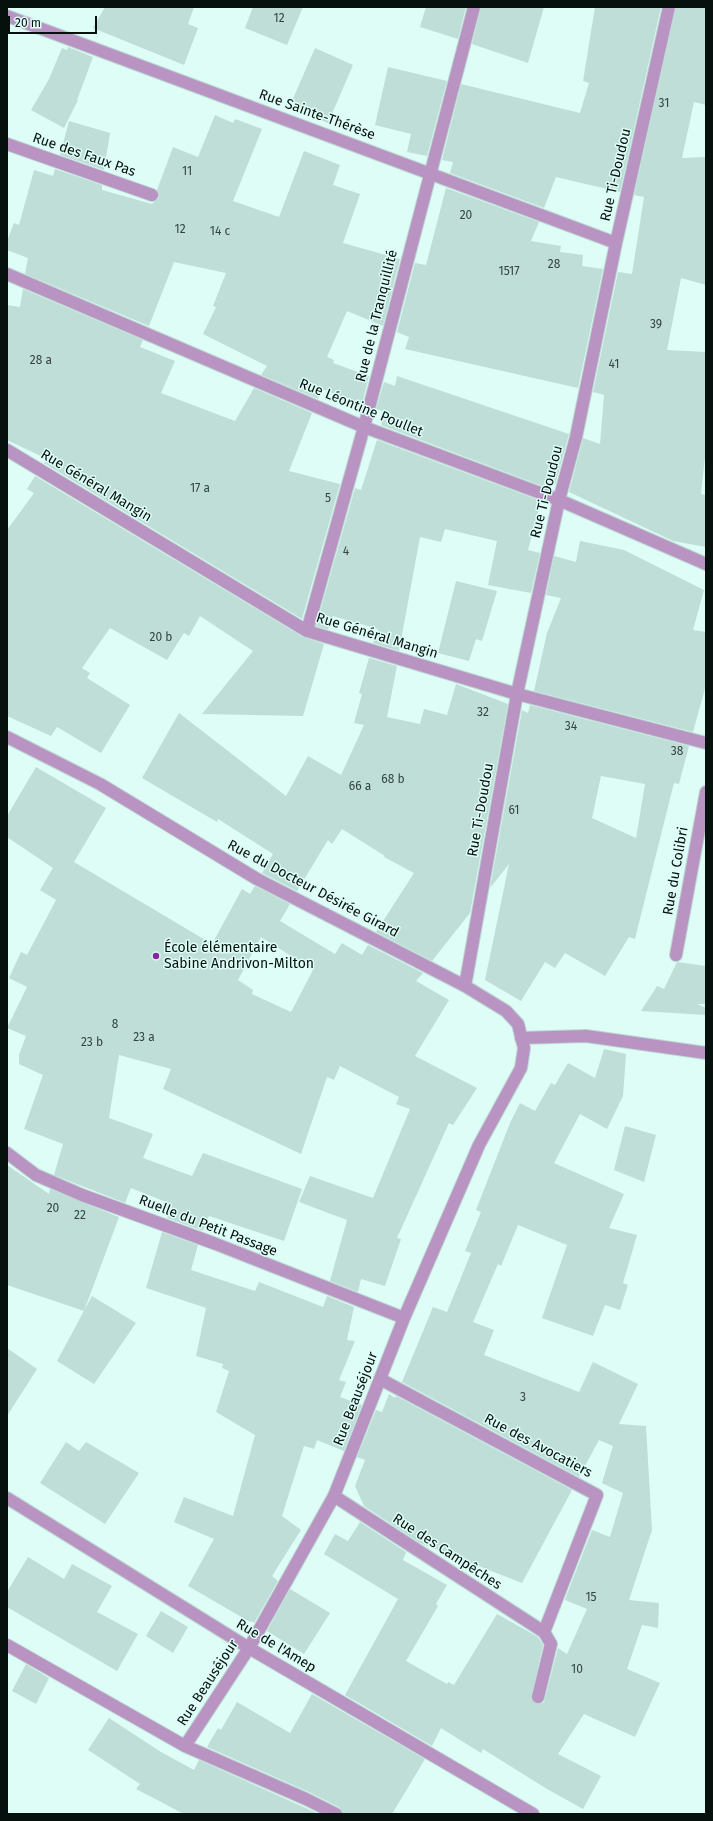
<!DOCTYPE html>
<html>
<head>
<meta charset="utf-8">
<style>
  body { margin:0 }
  #map { position:relative; width:713px; height:1821px; overflow:hidden; background:#ddfdf6; font-family:"Fira Sans",sans-serif }
  canvas { display:block }
  .frame { position:absolute; inset:0; border:8px solid #06110e; pointer-events:none }
  .scale { position:absolute; left:8px; top:16px; width:89px; height:18px; box-sizing:border-box; border:2px solid #06110e; border-top:0; padding-left:5px; font-size:12px; line-height:14px; white-space:nowrap; color:#06110e; -webkit-text-stroke:3px #ddfdf6; paint-order:stroke }
</style>
</head>
<body>
<div id="map">
<canvas width="713" height="1821"></canvas>
<div class="frame"></div>
<div class="scale">20 m</div>
</div>
<script>
const ctx = document.querySelector('canvas').getContext('2d');
ctx.lineJoin = 'round';
function fill(path, color) {
  ctx.fillStyle = color;
  ctx.fill(path, 'evenodd');
}
function strokePath(path, color, width, dash) {
  ctx.strokeStyle = color;
  ctx.lineWidth = width;
  ctx.lineCap = dash ? 'butt' : 'round';
  ctx.setLineDash(dash || []);
  ctx.stroke(path);
}
function drawText(font, color, halo, rows, align = 'center') {
  ctx.font = font + ' "Fira Sans",sans-serif';
  ctx.lineWidth = 3;
  ctx.setLineDash([]);
  ctx.textBaseline = 'middle';
  ctx.strokeStyle = halo;
  ctx.fillStyle = color;
  for (const [text, x, y, turn = 0] of rows) {
    ctx.save();
    ctx.translate(x, y);
    ctx.rotate((+turn || 0) * Math.PI / 180);
    ctx.textAlign = isNaN(turn) ? turn : align;
    if (halo) ctx.strokeText(text, 0, 0);
    ctx.fillText(text, 0, 0);
    ctx.restore();
  }
}
fill(new Path2D(`
  M105,7h89l-6,17 10,4 -14,37 -91,-37z
  M253,7h50l-16,38 -42,-17z
  M426,7h40l-8,32 -38,-12z
  M481,7h63l-16,56 -56,-19z
  M595,7h66l-41,185 -64,-15 -12,31 -94,-35 3,-11 -11,-2 19,-76 119,29 9,-30 -6,-2z
  M676,7h30v98l-12,-3 -12,56 24,-1v128l-25,-7 -14,72 39,2v96l-5,46 5,1v52l-33,-6 -104,-49 14,-54 17,6 4,-49 -11,-3 25,-120 14,2 12,-77 -10,-2z
  M68,47l25,10 -16,43h1l-14,28 -33,-18 18,-31 13,-31 5,2z
  M315,48l38,17 -25,58 -39,-15z
  M388,67l59,14 -20,75 -20,-4 4,-18 -36,-9z
  M215,115l18,8 2,-4 27,10 -29,72 46,16 25,-66 36,14 -7,20 27,9 -17,49 57,16 -17,67 -36,-15 -20,46 7,3 -1,3 36,13 -7,28 -40,-15 -4,10 -57,-24 6,-9 -64,-32 13,-27 -3,-1 13,-33 -52,-11 -25,64 -124,-52 3,-16 -21,-8v-9l7,-18 5,2 15,-55 19,6 2,-7 47,16v5l50,14 7,-6 -2,-8 16,-43 25,10z
  M69,121l41,12 -6,37 -44,-15z
  M446,188l93,34 -8,19 30,5 -1,6 23,3 -1,11 21,3 -25,119 -173,-39 4,-12 -12,-5 18,-69 11,2z
  M23,289l120,51 -3,7 35,14 -14,32 74,28 19,-33 58,25 -23,58 51,13 -38,135 -258,-156 3,-4 -40,-19v-135l13,2z
  M397,376l172,58 -14,51 -8,-4 -2,6 -164,-62 4,-13 -9,-3 8,-27 11,4z
  M377,440l164,61 -13,49 12,3 -9,40 -43,-8 9,-44 -52,-12 -4,13 -21,-5 -21,114 -26,-8 5,-14 -45,-13 -5,14 -12,-4 39,-138 6,2z
  M35,476l268,161 21,7 -21,72 -101,-2 51,-63 -53,-35 -11,20 -5,-3 -17,27 -57,-32 -28,40 8,5 -3,5 43,27 -29,48 -44,-26 -6,9 -44,-20v-186l27,-37 -7,-4z
  M580,541l44,9 80,40 -11,40 13,2v53l-13,47 -159,-41 13,-58 14,-35 -15,-3 8,-39 22,6z
  M456,581l41,10 -15,50 -6,-2 -7,22 -31,-8z
  M369,658l28,8 -10,51 33,7 4,-15 23,6 9,-31 52,20 -38,209 -38,48 -56,-29 38,-59 -30,-16 1,-1 -43,-27 -10,15 -4,-4 -31,51 -35,-18 11,-19 -55,-35 -1,3 -75,-44 37,-65 107,83 22,-40 33,19 23,-50 -10,-2 8,-29 -3,-1z
  M530,705l159,41 -10,38 -5,-1 -39,156 -6,-2 -24,39 -40,-23 -10,15 -10,-6 -24,39 -36,-21 24,-116 -19,24 32,-178 6,3zM601,776l44,8 -9,54 -44,-20z
  M36,767l70,41 -32,54 138,82 30,-55 8,5 5,-8 35,18 -10,17 55,33 7,-11 20,12 6,-10 55,28 -7,8 33,19 -34,56 62,32 -24,37 -4,-2 -52,115 4,1 -16,47 -24,-7 -3,13 -28,-11 17,-61 -48,-18 11,-26 63,22 37,-89 -14,-5 3,-7 -59,-31 -6,14 -7,-3 -26,77 -138,-65 8,-20 -52,-14 -10,63 44,16 -10,24 49,18 11,-23 99,36 -18,52 -75,-25 -6,15 -36,-13 4,-14 -40,-16 -6,15 -71,-28 9,-31 -39,-15 19,-54 -24,-11v-9l7,-19 -19,-8 20,-41 -18,-9 12,-26 6,3 29,-55 -16,-10 13,-22 -46,-31v-21zM261,937l52,33 -22,42 -39,-18 1,-4 -15,-10z
  M677,962l29,4v38h-9l9,4v7l-65,-4 16,-25 7,3z
  M604,1049l22,5 -3,42 -16,33 -27,-15 -26,49 70,31 -15,34 28,7 -14,48 5,2 -8,25 -15,-5 -12,31 -51,-18 25,-73 -49,-20 -17,41 -3,-2 -25,58 21,8 -10,25 95,37 14,-30 45,22 -19,40 27,2 6,104 -23,70 30,3 -1,25 -16,-3 -15,44 33,14 -25,54 -51,-23 -26,40 43,22 -18,33 -36,-20 -64,-40 -2,4 -40,-25 -9,18 -87,-51 53,-96 -74,-45 11,-20 13,7 12,-19 46,30 -3,8 44,25 -11,19 2,2 -32,55 41,23 1,-2 6,3 43,-71 41,23 5,8 -12,54 6,5 7,-2 14,-54 9,6 20,-45 -22,-9 2,-6 25,-64 18,7 13,-44 -21,-10 11,-37 -14,-6 -20,37 -177,-95 31,-75 14,5 24,-59 -6,-2 16,-39 -5,-2 34,-87 10,-20 15,8 16,-28 4,2 13,-22 27,15z
  M625,1126l31,9 -12,47 -30,-12z
  M7,1165l42,29 1,-5 69,28 -35,94 -77,-26z
  M162,1232l36,13 -7,25 64,21 4,-9 64,25 4,-11 27,11 -7,33 8,1 -16,39 7,2 -6,15 22,8 -18,46 -27,-11 -3,9 -10,-3 -22,70 19,14 -29,46 6,5 -24,42 -3,-2 -1,1 -62,-36 26,-47 -40,-17 10,-25 49,19 22,-81 -39,-23 13,-41 -7,-3 1,-4 -27,-8 10,-48 -60,-20z
  M92,1296l44,27 -42,61 -37,-23z
  M7,1348l30,21 -30,47z
  M389,1394l6,4 1,-2 176,94 -50,93 -102,-40 -56,-37 -9,-20 10,-26 -8,-3 19,-47 6,2z
  M66,1442l13,9 7,-9 53,31 -34,51 -65,-41z
  M28,1557l36,22 8,-15 40,22 -15,26 41,22 -21,37 -110,-64v-15z
  M290,1589l40,24 -26,41 -37,-23z
  M161,1611l27,16 -15,26 -27,-17z
  M26,1664l23,14 -13,26 -24,-13z
  M312,1694l113,65 -33,55h-49l-4,-7 -30,-15 -102,-45 11,-19 3,2 16,-28 53,31z
  M109,1718l52,34 33,18 5,-10 120,54h-135l-48,-25 4,-5 -52,-34z`), '#bfded7');
const lane = new Path2D(`
  M7,144l145,51
  M521,1038l65,-2 120,17
  M380,1379l217,116 -53,137 7,12 -13,53
  M334,1496l210,136`);
const street = new Path2D(`
  M7,16l609,227
  M7,274l357,153 195,73 147,64
  M7,450l300,181 210,63 189,49
  M307,631l57,-204 110,-420
  M7,737l93,47 157,95 208,107 41,25 12,13 6,24 -3,20 -42,77 -75,173 -70,178 -85,152 -64,98
  M676,955l30,-163
  M465,986l52,-292 42,-194 17,-63 40,-194 53,-236
  M7,1153l29,22 46,20 134,49 188,74
  M7,1498l242,150 284,166
  M7,1645l178,101 121,53 30,15`);
strokePath(lane, '#bbd7d1', 14);
strokePath(street, '#bbd7d1', 14);
strokePath(lane, '#b994c3', 12);
strokePath(street, '#b994c3', 12);
for (const [x, y, r, color] of [
  [156,956,4,"#832a98"]
]) {
  const dot = new Path2D();
  dot.arc(x, y, r, 0, 2 * Math.PI);
  ctx.fillStyle = color;
  ctx.fill(dot);
  strokePath(dot, '#ddfdf6', 1.5);
}
drawText('12px', '#344440', null, [
  ["12",279,19],
  ["31",664,104],
  ["11",187,172],
  ["20",466,216],
  ["12",180,230],
  ["14 c",220,232],
  ["28",554,265],
  ["1517",509,272],
  ["39",656,325],
  ["28 a",41,361],
  ["41",614,365],
  ["17 a",200,489],
  ["5",328,499],
  ["4",346,552],
  ["20 b",161,638],
  ["32",483,713],
  ["34",571,727],
  ["38",677,752],
  ["68 b",393,780],
  ["66 a",360,787],
  ["61",514,811],
  ["8",115,1025],
  ["23 a",144,1038],
  ["23 b",92,1043],
  ["20",53,1209],
  ["22",80,1216],
  ["3",523,1398],
  ["15",591,1598],
  ["10",577,1670]
]);
drawText('14px', '#06110e', '#ddfdf6', [
  ["Rue Sainte-Thérèse",317,115,20],
  ["Rue des Faux Pas",84,155,19],
  ["Rue Ti-Doudou",616,175,-77],
  ["Rue de la Tranquillité",377,316,-76],
  ["Rue Léontine Poullet",361,408,22],
  ["Rue Général Mangin",96,486,31],
  ["Rue Ti-Doudou",547,492,-76],
  ["Rue Général Mangin",377,636,17],
  ["Rue Ti-Doudou",481,810,-80],
  ["Rue du Colibri",676,871,-80],
  ["Rue du Docteur Désirée Girard",313,889,28],
  ["Ruelle du Petit Passage",208,1226,21],
  ["Rue Beauséjour",356,1399,-69],
  ["Rue des Avocatiers",538,1446,28],
  ["Rue des Campêches",447,1552,33],
  ["Rue de l'Amep",276,1646,31],
  ["Rue Beauséjour",208,1683,-57]
]);
drawText('14px', '#06110e', '#ddfdf6', [
  ["École élémentaire",164,948],
  ["Sabine Andrivon-Milton",164,964]
], 'left');
</script>
</body>
</html>
